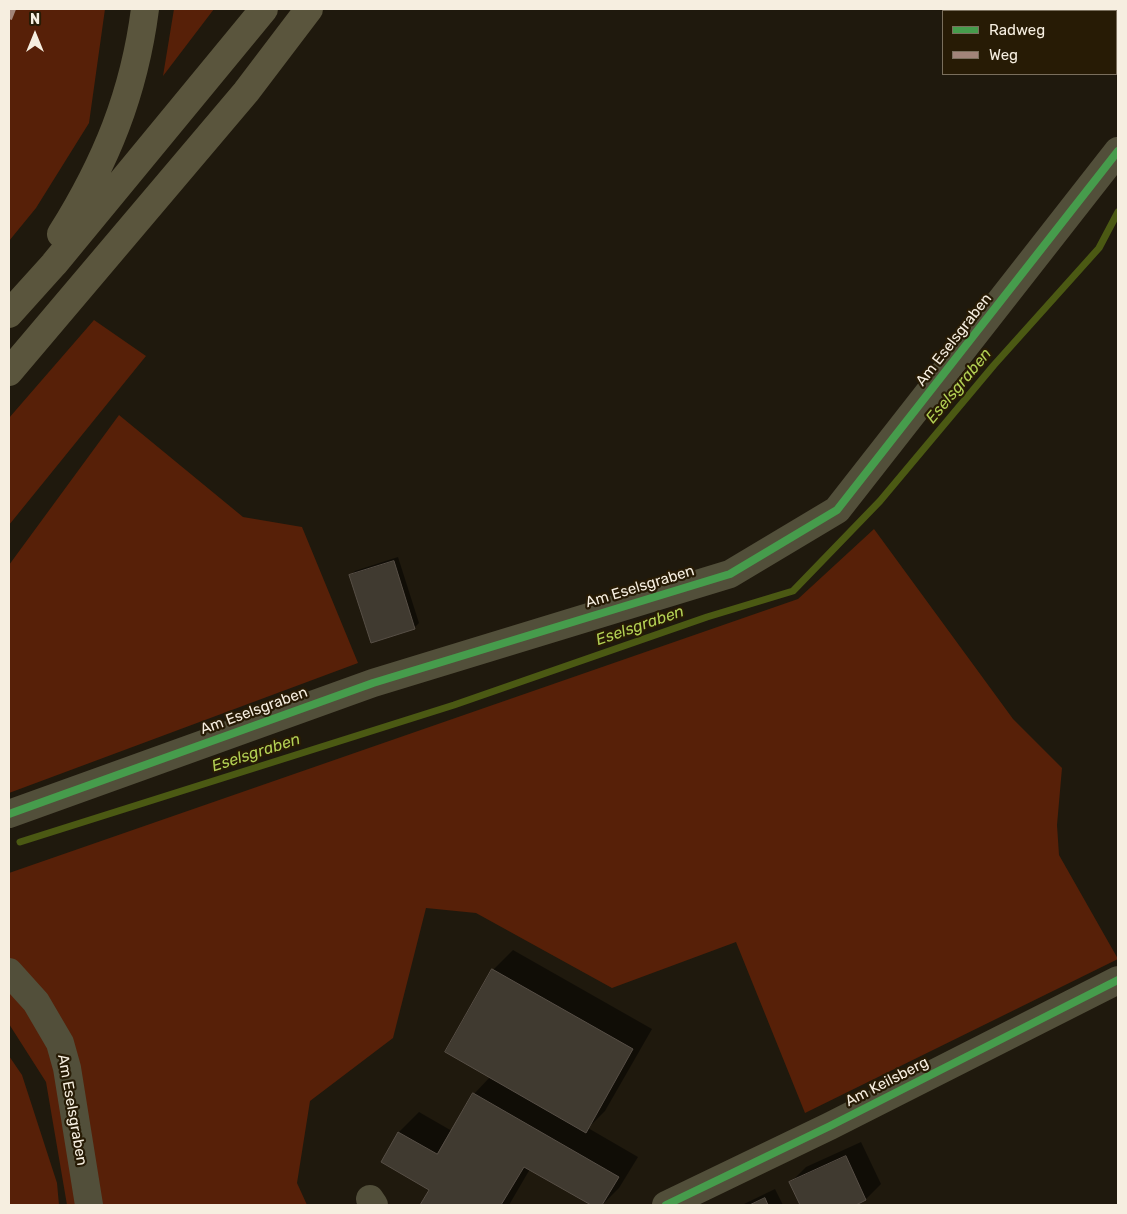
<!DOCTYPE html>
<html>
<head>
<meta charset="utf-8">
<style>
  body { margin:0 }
  #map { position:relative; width:1127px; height:1214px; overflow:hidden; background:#1f190d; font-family:Rubik,sans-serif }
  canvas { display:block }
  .frame { position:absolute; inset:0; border:10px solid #f6eee0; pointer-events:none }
  .legend { position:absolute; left:942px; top:10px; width:175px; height:65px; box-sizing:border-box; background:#271b05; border:1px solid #7a6f5d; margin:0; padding:6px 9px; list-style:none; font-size:15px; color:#f6eee0 }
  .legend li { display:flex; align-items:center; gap:10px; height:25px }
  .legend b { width:25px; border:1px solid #7a6f5d }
  .north { position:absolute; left:10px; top:10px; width:50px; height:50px; -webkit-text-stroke:4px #271b05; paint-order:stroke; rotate:0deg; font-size:14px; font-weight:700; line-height:20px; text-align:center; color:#f6eee0 }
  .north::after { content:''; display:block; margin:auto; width:18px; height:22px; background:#f6eee0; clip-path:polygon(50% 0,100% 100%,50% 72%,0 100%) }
</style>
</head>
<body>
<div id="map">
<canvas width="1127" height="1214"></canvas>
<div class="frame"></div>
<ul class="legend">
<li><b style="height:6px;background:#469c4c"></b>Radweg</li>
<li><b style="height:6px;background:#a18479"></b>Weg</li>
</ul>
<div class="north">N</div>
</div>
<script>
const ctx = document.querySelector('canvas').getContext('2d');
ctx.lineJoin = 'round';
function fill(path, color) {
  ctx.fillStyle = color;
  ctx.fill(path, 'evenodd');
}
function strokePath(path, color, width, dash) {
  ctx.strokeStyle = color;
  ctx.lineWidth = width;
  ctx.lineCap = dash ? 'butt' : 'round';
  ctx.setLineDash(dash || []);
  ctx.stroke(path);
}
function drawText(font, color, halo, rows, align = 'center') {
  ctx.font = font + ' Rubik,sans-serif';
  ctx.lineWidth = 4.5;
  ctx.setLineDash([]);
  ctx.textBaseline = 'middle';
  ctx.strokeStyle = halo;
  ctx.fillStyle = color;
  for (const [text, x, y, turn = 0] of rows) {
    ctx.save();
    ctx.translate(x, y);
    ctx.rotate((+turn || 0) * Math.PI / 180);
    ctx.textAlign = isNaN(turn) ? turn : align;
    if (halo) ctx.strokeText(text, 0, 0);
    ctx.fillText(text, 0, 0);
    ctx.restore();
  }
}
fill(new Path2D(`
  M9,9h96l-16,114 -53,85 -27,33z
  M174,9h40l-51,67z
  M94,320l52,36 -137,169v-107z
  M119,415l124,102 59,10 56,136 -349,130v-228z
  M874,529l139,190 49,49 -5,57 2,30 59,104 -313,154 -69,-171 -124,46 -136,-75 -50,-5 -33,130 -83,63 -13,82 10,22h-240l-21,-123 -37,-58v-151l789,-274z
  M9,1056l13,19 35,108 2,22h-50z`), '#572008');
fill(new Path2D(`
  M398,557l21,66 -5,5 -64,-52 5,-5z
  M513,950l139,79 -47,82 -17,17 50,29 -19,31 -17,17h-8l-64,-36 -21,36h-88l10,-16 -49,-28 17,-29 20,-20 33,19 22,-37 16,-17 3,-107z
  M861,1142l20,42 -15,15 -13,6h-51l-11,-23 15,-15z
  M775,1189l8,16h-41z`), '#0007');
strokePath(new Path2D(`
  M20,842l434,-137 253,-88 86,-26 87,-90 114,-136 105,-117 19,-36`), '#4b5913', 7);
const building = new Path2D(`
  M394,561l21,68 -44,14 -22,-68z
  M492,969l141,80 -47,84 -141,-81z
  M473,1093l146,84 -17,28h-11l-67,-38 -23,38h-81l9,-15 -48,-28 17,-30 39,22z
  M846,1156l20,44 -10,5h-56l-11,-23z
  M765,1198l3,7h-18z`);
fill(building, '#403a30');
strokePath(building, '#574f46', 1);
strokePath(new Path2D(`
  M9,814l364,-131 357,-109 107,-64 281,-359
  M9,972l27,30 24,41 7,25 22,137
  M370,1199l4,6
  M666,1205l164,-79 288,-146`), '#524f3a', 28);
strokePath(new Path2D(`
  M61,234c45,-72 73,-140 84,-225
  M9,314l45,-50 210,-255
  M9,372l237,-280 63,-83`), '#5a553d', 28);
strokePath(new Path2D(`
  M9,19l4,-10`), '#a18479', 6, [12, 6]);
strokePath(new Path2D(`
  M9,814l364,-131 357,-109 107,-64 281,-359
  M666,1205l164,-79 288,-146`), '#469c4c', 8);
drawText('15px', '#f6eee0', '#271b05', [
  ["Am Eselsgraben",954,340,-52],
  ["Am Eselsgraben",640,587,-17],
  ["Am Eselsgraben",254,711,-20],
  ["Am Keilsberg",887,1082,-27],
  ["Am Eselsgraben",72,1110,80]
]);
drawText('italic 16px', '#b3d054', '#271b05', [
  ["Eselsgraben",959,386,-50],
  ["Eselsgraben",640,626,-19],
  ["Eselsgraben",256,753,-18]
]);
</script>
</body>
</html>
